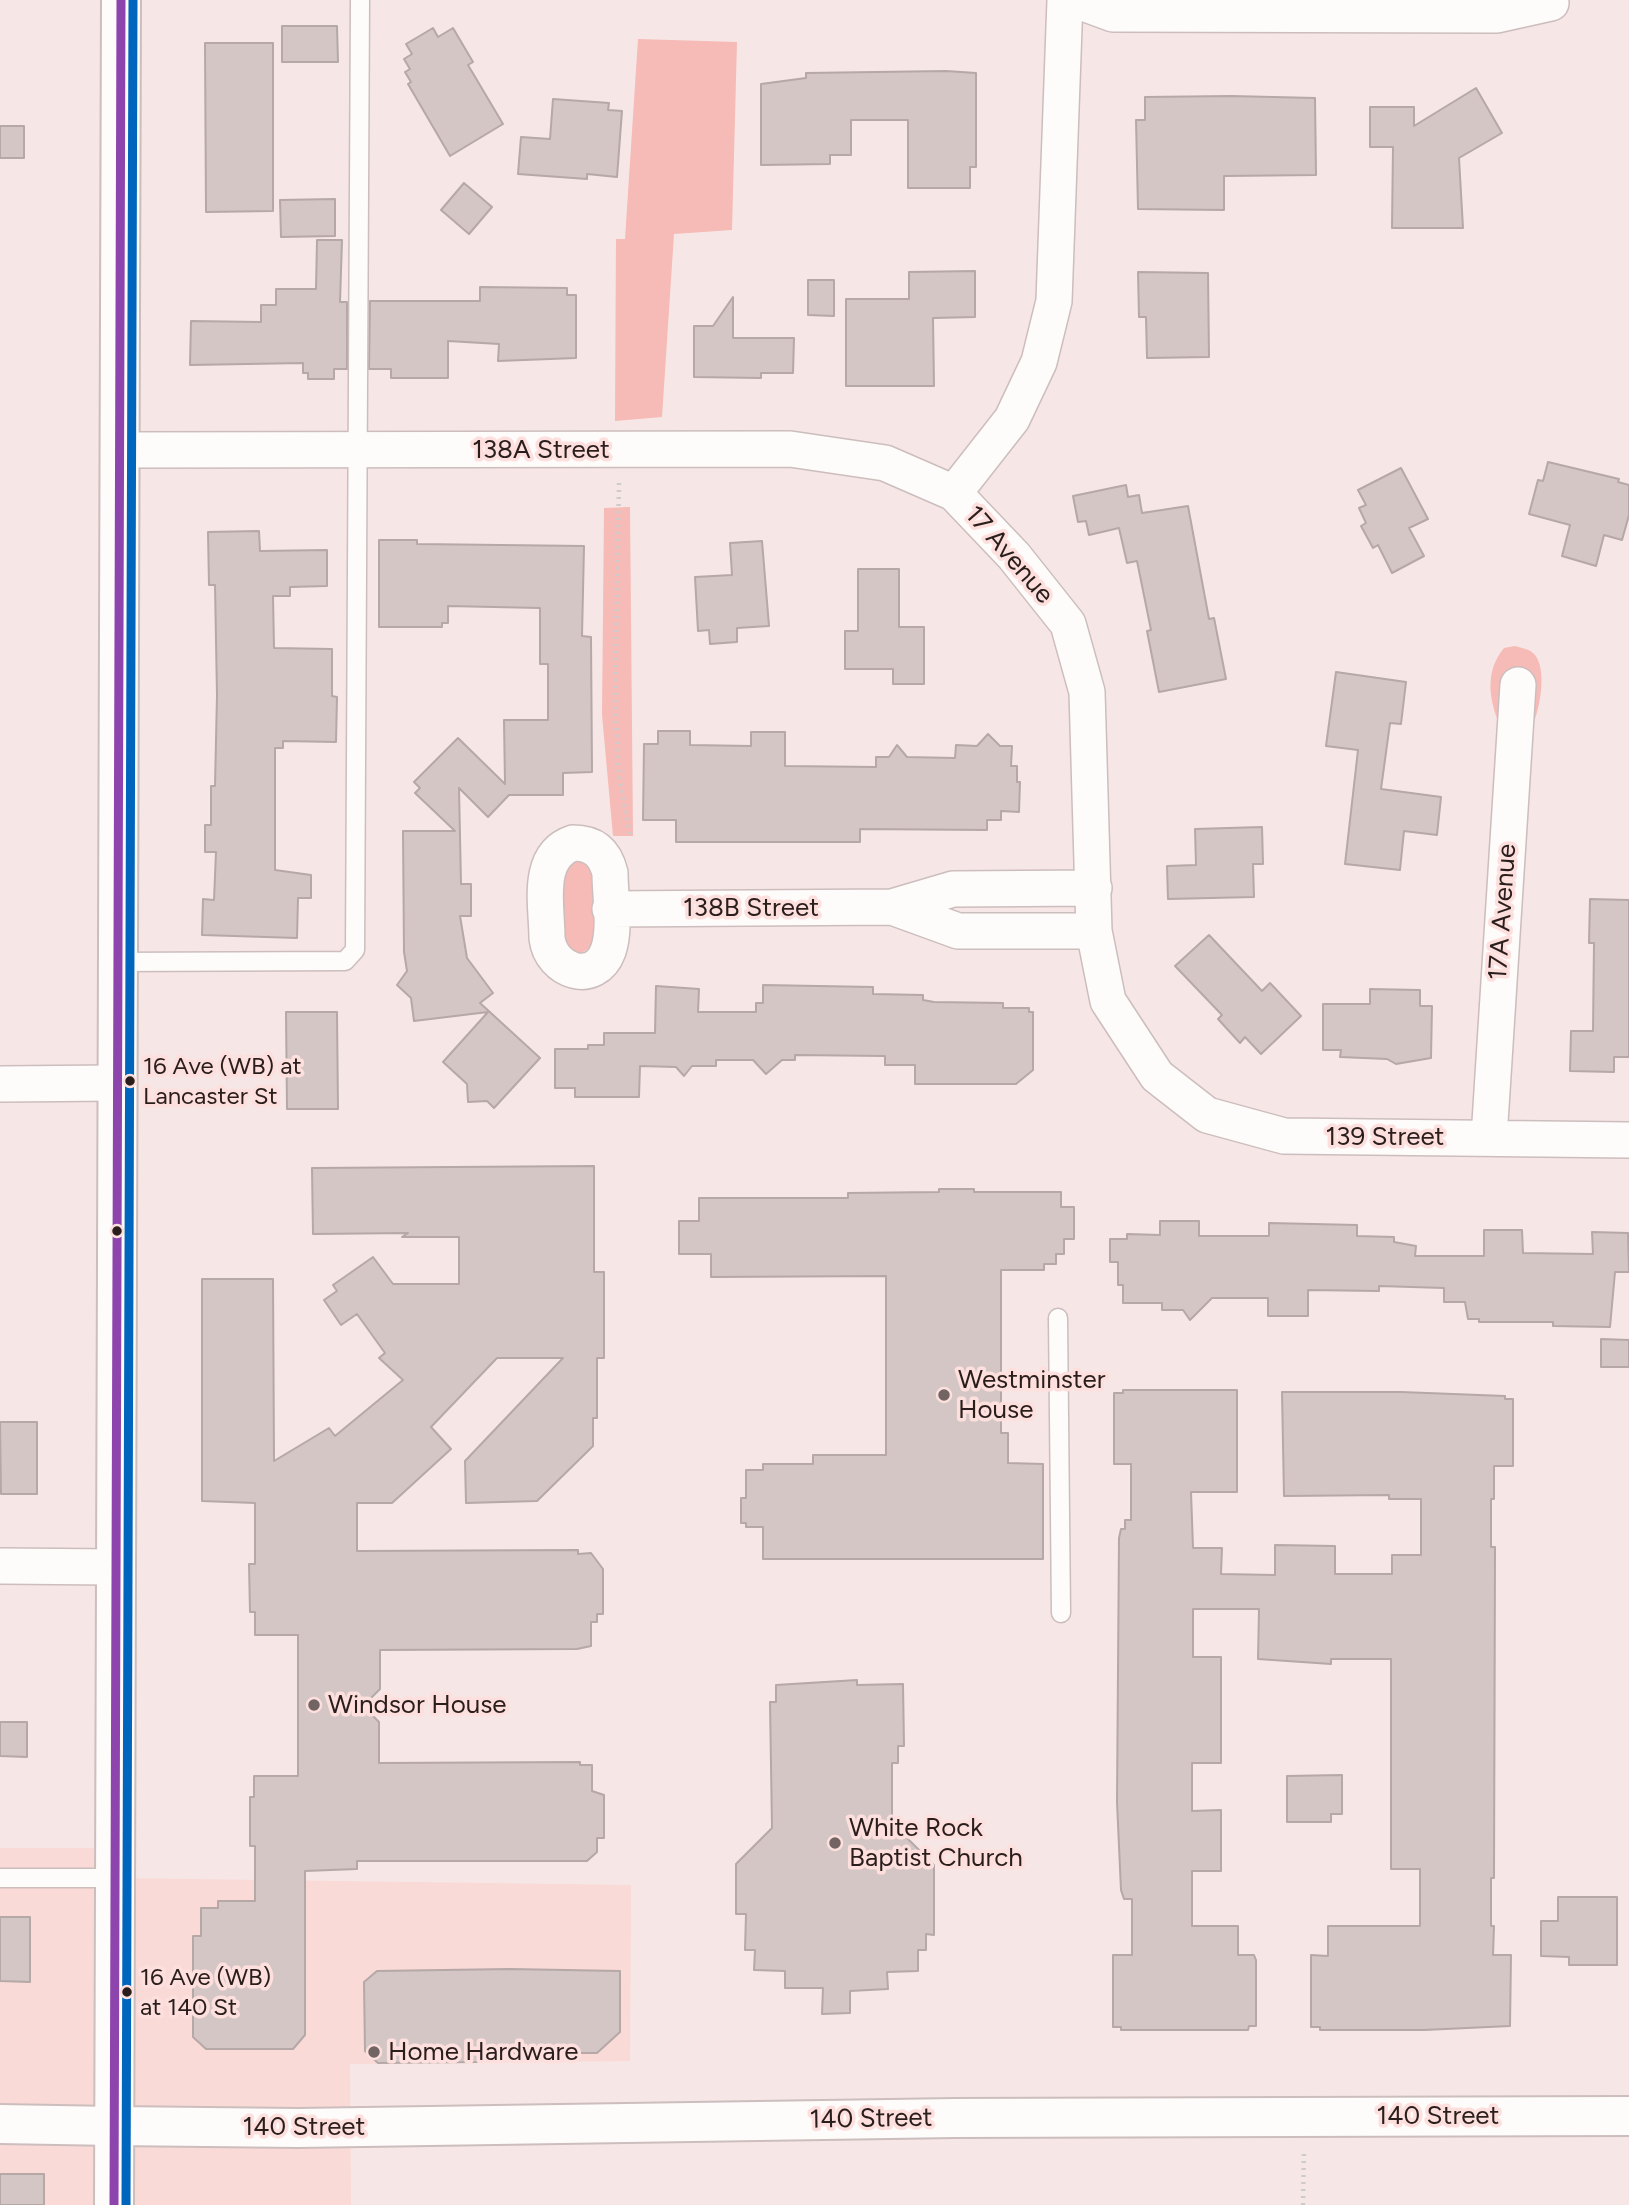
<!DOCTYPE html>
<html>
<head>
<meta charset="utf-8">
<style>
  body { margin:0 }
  canvas { display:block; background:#f6e6e5 }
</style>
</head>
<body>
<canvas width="1629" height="2205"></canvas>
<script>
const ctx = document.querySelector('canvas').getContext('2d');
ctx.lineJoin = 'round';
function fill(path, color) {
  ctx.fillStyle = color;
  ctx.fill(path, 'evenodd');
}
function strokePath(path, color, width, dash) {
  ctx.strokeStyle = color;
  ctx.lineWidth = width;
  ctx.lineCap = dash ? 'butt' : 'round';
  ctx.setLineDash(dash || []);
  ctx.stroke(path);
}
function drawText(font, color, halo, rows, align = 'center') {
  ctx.font = font + ' Figtree,sans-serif';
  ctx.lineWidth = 7;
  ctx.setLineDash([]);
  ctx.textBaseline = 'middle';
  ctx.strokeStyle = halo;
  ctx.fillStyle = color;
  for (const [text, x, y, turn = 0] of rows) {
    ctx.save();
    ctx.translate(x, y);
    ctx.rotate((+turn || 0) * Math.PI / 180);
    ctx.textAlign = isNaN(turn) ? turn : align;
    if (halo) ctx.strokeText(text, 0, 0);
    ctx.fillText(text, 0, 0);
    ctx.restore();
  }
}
fill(new Path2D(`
  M0,1848h114v30l517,7 -1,176 -280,3 1,141h-351z`), '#f9dad7');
fill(new Path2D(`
  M638,39l99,3 -5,188 -58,4 -12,183 -47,4 1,-182h9z
  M630,507l3,329h-20l-11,-121 2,-207z
  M1515,646c7,2 15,3 20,9 13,16 4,60 -5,76l-29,-3c-12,-27 -17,-56 3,-80z
  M580,861l8,1 10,16 -4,67 -14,9 -15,-8c-2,-25 -16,-78 15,-85z`), '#f6bbb7');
const building = new Path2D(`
  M282,26h55l1,36h-56z
  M433,28l5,9 15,-9 20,34 -5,3 35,59 -53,32 -42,-72 3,-2 -6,-10 5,-3 -6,-10 8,-5 -6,-10z
  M205,43h68v168l-67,1z
  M946,71l30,2v94h-6v21h-62v-68h-57v35h-21v9l-69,1v-81l45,-6v-5z
  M1476,88l26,45 -43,25 4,70h-71l1,-81h-23v-40h44v19z
  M1231,96l84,2 1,77 -92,1v34l-86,-1 -2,-89h9v-23z
  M553,99l56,4 -1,7 14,1 -5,66 -30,-3v5l-69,-5 3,-37 29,2z
  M0,126h24v32h-24z
  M464,183l28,24 -23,27 -28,-24z
  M335,199v37l-54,1 -1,-37z
  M317,240h25l-2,62h7v67h-13v10h-26v-6h-5v-10l-113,2 1,-44 70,1v-17h15v-16h40z
  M975,271v46l-42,1 1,68h-88v-87h63v-27z
  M1138,272l70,1 1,84 -62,1 -1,-41h-7z
  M808,280h26v36l-26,-1z
  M480,287l87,1v7h9v63l-78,3 1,-17 -51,-3v37h-57v-9h-22l1,-68h110z
  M733,297v41h61l-1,35h-32v5l-67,-1v-51h19z
  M1548,462l71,17 -1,3 11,3v30l-7,25 -18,-5 -8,31 -34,-10 8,-31 -41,-11 9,-34 5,1z
  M1401,468l27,51 -19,9 15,28 -32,17 -14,-28 -5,3 -12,-22 5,-3 -7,-15 7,-3 -8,-15z
  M1126,485l2,12 11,-2 3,18 46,-7 21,113 5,-1 12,61 -67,13 -12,-61 4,-1 -14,-69 -10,2 -8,-35 -30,7 -3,-14 -8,1 -5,-26z
  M259,531l1,20 67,-1v36l-37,1v9h-17l1,52 58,1v47l5,1 -1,45 -53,-1v7h-8v122l36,5v23h-13l-1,40 -95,-3 1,-36 11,1 2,-48h-11v-27h6v-39h4l2,-91 -2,-110h-6l-1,-53z
  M379,540h38v4l167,2 -2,90 9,1 1,135 -29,1v22h-54l-21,22 -29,-29 2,96h10v32h-11l7,42 26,35 -13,10 60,55 -46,50 -7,-7 -19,1 -1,-18 -24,-22 45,-50 -74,9 -3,-23 -14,-13 10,-14 -3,-19 -1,-121h52l-40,-38 5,-5 -6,-6 44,-44 47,46 -1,-64h44v-56h-8v-56l-92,-2v17h-6v4h-63z
  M762,541l7,85 -32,2v14l-27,2 -1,-14 -11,1 -3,-54 37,-2 -2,-32z
  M858,569h41v58h25v57h-31v-15h-48v-38h13z
  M1336,672l70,10 -5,42 -11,-1 -9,66 60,8 -4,38 -33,-4 -4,39 -55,-6 13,-114 -32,-4z
  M658,731h32v14l61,1v-14h34v34l91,1v-10h13l8,-12 10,12 48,1 1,-13 21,1 11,-12 12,12h12l-1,20h6v16h3l-1,30 -18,-1v9h-14v10l-127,-1v13h-184v-22h-33l1,-76h14z
  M1262,827l1,37h-10l1,33 -86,2 -1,-33 29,-1 -1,-36z
  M1590,899l39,1v157h-15v15l-44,-1 1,-40h22l1,-88h-5z
  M1209,935l53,56 8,-8 31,33 -40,38 -16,-17 -5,6 -22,-24 4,-4 -47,-49z
  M763,985l110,2v7l50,1v5l11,2 69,1v5h26v4h4v58l-17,14h-101v-19h-30v-9l-90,-1v5h-13l-16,14 -13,-14h-37v6h-24l-8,10 -8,-9 -36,-1 -1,31h-64v-9h-20v-39h33v-4h16v-12h51l1,-47 43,3 -1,23h58v-9h7z
  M1370,989l50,1v16h12l-1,52 -35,6 -9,-5 -47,-2 1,-7h-18v-46h47z
  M286,1012h51l1,97h-51z
  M594,1166v106h10v86h-7v60h-4v28l-56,55 -71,2 -1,-42 98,-103h-66l-66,69 20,22 -59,54h-35v48l221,-1v4l13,-1 12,16v45h-6v8h-6v24l-14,3 -197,1v39l-17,17 16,16v41l201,-1v3h12v26l12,4v43h-7v14l-10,9h-230v8l-52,2v164l-12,14h-87l-13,-12v-101h8v-28h17v-7h37v-55h-5v-49h4v-21h44v-141h-43v-23h-5l-1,-48h6v-61l-53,-2v-222h71l1,182 55,-33 6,8 68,-56 -24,-22 6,-5 -28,-39 -16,11 -17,-25 13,-9 -4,-6 40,-28 20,27h66v-47h-57l6,-4 -95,1 -1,-66z
  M939,1189h35v3h87v15h13v32h-10v15h-8v10h-12v6h-43v163h7v30l35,1v95h-280v-32h-17v-4h-5v-25h5v-28h17v-6h50v-9h73v-179l-175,1v-23h-32v-33h20v-23h149v-5l91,-1z
  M1160,1221h39v15h70v-13l88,2v11l37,1v5l22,4 -1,10h69v-26h38l1,23 70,1 -1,-22 36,1 1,39h-14l-5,55 -57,-1v-4h-74v-3h-11l-3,-17h-21v-14l-65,-2v5l-71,-1v26h-40v-18h-56l-22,22 -7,-10h-21v-7h-39v-18h-5v-23h-8v-23h17v-5l33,1z
  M1601,1339l28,1v27h-28z
  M1123,1390h114v102h-46l2,56h29l-1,26 54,1v-30l60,1v28h57v-19h29v-56h-32v-4l-105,1 -2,-104h119l104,4v3h8v67h-19v33h-3v48h4l-1,331h-3v48h3l-1,29h18l-1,71 -86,4h-104v-3h-9v-72l17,1v-30h92v-57h-29v-210h-60v5l-73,-5 1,-50h-66v48h28v106h-29v48l29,-1v61h-29v55h46v29h16l2,5v66h-7l-1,4h-127v-3h-8v-72h19v-56h-8l-3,-9 -4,-88 2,-264 2,-9h4v-9h6v-56h-17v-71h9z
  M0,1422h37v72h-36z
  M857,1680v5l46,-1 1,62h-6v17h-6v60l42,42v70l-8,-1v16h-8v21l-31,1 1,17 -38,2v22l-28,1 1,-26h-38v-17l-31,-1 1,-20h-10l1,-36h-10v-50l36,-36 -2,-126h6v-17z
  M0,1722h27v35l-27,-1z
  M1342,1775v39h-11v8h-44v-46z
  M1558,1897h59v68h-48v-8l-28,-1v-35h17z
  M0,1917h30v65l-30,-1z
  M510,1969l110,2v61l-23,21h-94l1,4h-24v5l-102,1 -13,-12 -1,-69 13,-11z
  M0,2174h44v31h-44z`);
fill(building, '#d3c6c5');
strokePath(building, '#b5a8a7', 2);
const service = new Path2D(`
  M117,962l228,-1 10,-11 5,-950
  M1058,1318l3,295
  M0,1878h114`);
const minor = new Path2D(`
  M1075,0l38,14 384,1 54,-12
  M120,450l670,-1 95,14 69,30 60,63 54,68 19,68 7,239 14,70 49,75 50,39 77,21 345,4
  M954,493l58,-74 27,-57 15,-61 11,-301
  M573,843c21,0 32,10 37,30 0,23 6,56 -2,78 -13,35 -57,21 -61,-13 0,-32 -12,-82 26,-95z
  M892,907l66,24h136
  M610,909l282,-2 61,-18 141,-1
  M0,1084l116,-1
  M1489,1138l29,-453
  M0,1566l115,1`);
const tertiary = new Path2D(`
  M0,2124l114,2`);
const secondary = new Path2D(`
  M114,2126l184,2 657,-10 674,-2
  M114,2205l7,-2205`);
strokePath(service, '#ccbebd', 21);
strokePath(minor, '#ccbebd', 38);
strokePath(tertiary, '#ccbebd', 42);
strokePath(secondary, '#ccbebd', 42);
strokePath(new Path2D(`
  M619,483l-4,221 4,73 11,58
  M1303,2205l1,-56`), '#d0cbcb', 4.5, [2, 5]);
strokePath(service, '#fefbfb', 18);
strokePath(minor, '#fefbfb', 35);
strokePath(tertiary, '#fefbfb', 38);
strokePath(secondary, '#fefbfb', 38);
strokePath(new Path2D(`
  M114,2205l7,-2205`), '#8e44ad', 9);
strokePath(new Path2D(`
  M126,2205l7,-2205`), '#0065bd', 9);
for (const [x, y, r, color] of [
  [130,1081,6,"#2a1e1d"],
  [117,1231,6,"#2a1e1d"],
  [944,1395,7,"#716463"],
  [314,1705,7,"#716463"],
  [835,1843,7,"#716463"],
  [127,1992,6,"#2a1e1d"],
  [374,2052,7,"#716463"]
]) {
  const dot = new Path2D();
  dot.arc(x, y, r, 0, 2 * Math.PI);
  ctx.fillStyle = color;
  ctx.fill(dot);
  strokePath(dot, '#fde0de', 2.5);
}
drawText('24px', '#2a1e1d', '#fde0de', [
  ["16 Ave (WB) at",143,1067],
  ["Lancaster St",143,1097],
  ["16 Ave (WB)",140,1978],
  ["at 140 St",140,2008]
], 'left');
drawText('26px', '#2a1e1d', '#fde0de', [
  ["138A Street",541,450],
  ["17 Avenue",1009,555,49],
  ["138B Street",751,908],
  ["17A Avenue",1503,912,-86],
  ["139 Street",1385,1137],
  ["140 Street",1438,2116],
  ["140 Street",871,2119,-1],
  ["140 Street",304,2127]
]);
drawText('26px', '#2a1e1d', '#fde0de', [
  ["Westminster",958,1380],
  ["House",958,1410],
  ["Windsor House",328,1705],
  ["White Rock",849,1828],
  ["Baptist Church",849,1858],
  ["Home Hardware",388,2052]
], 'left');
</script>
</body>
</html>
